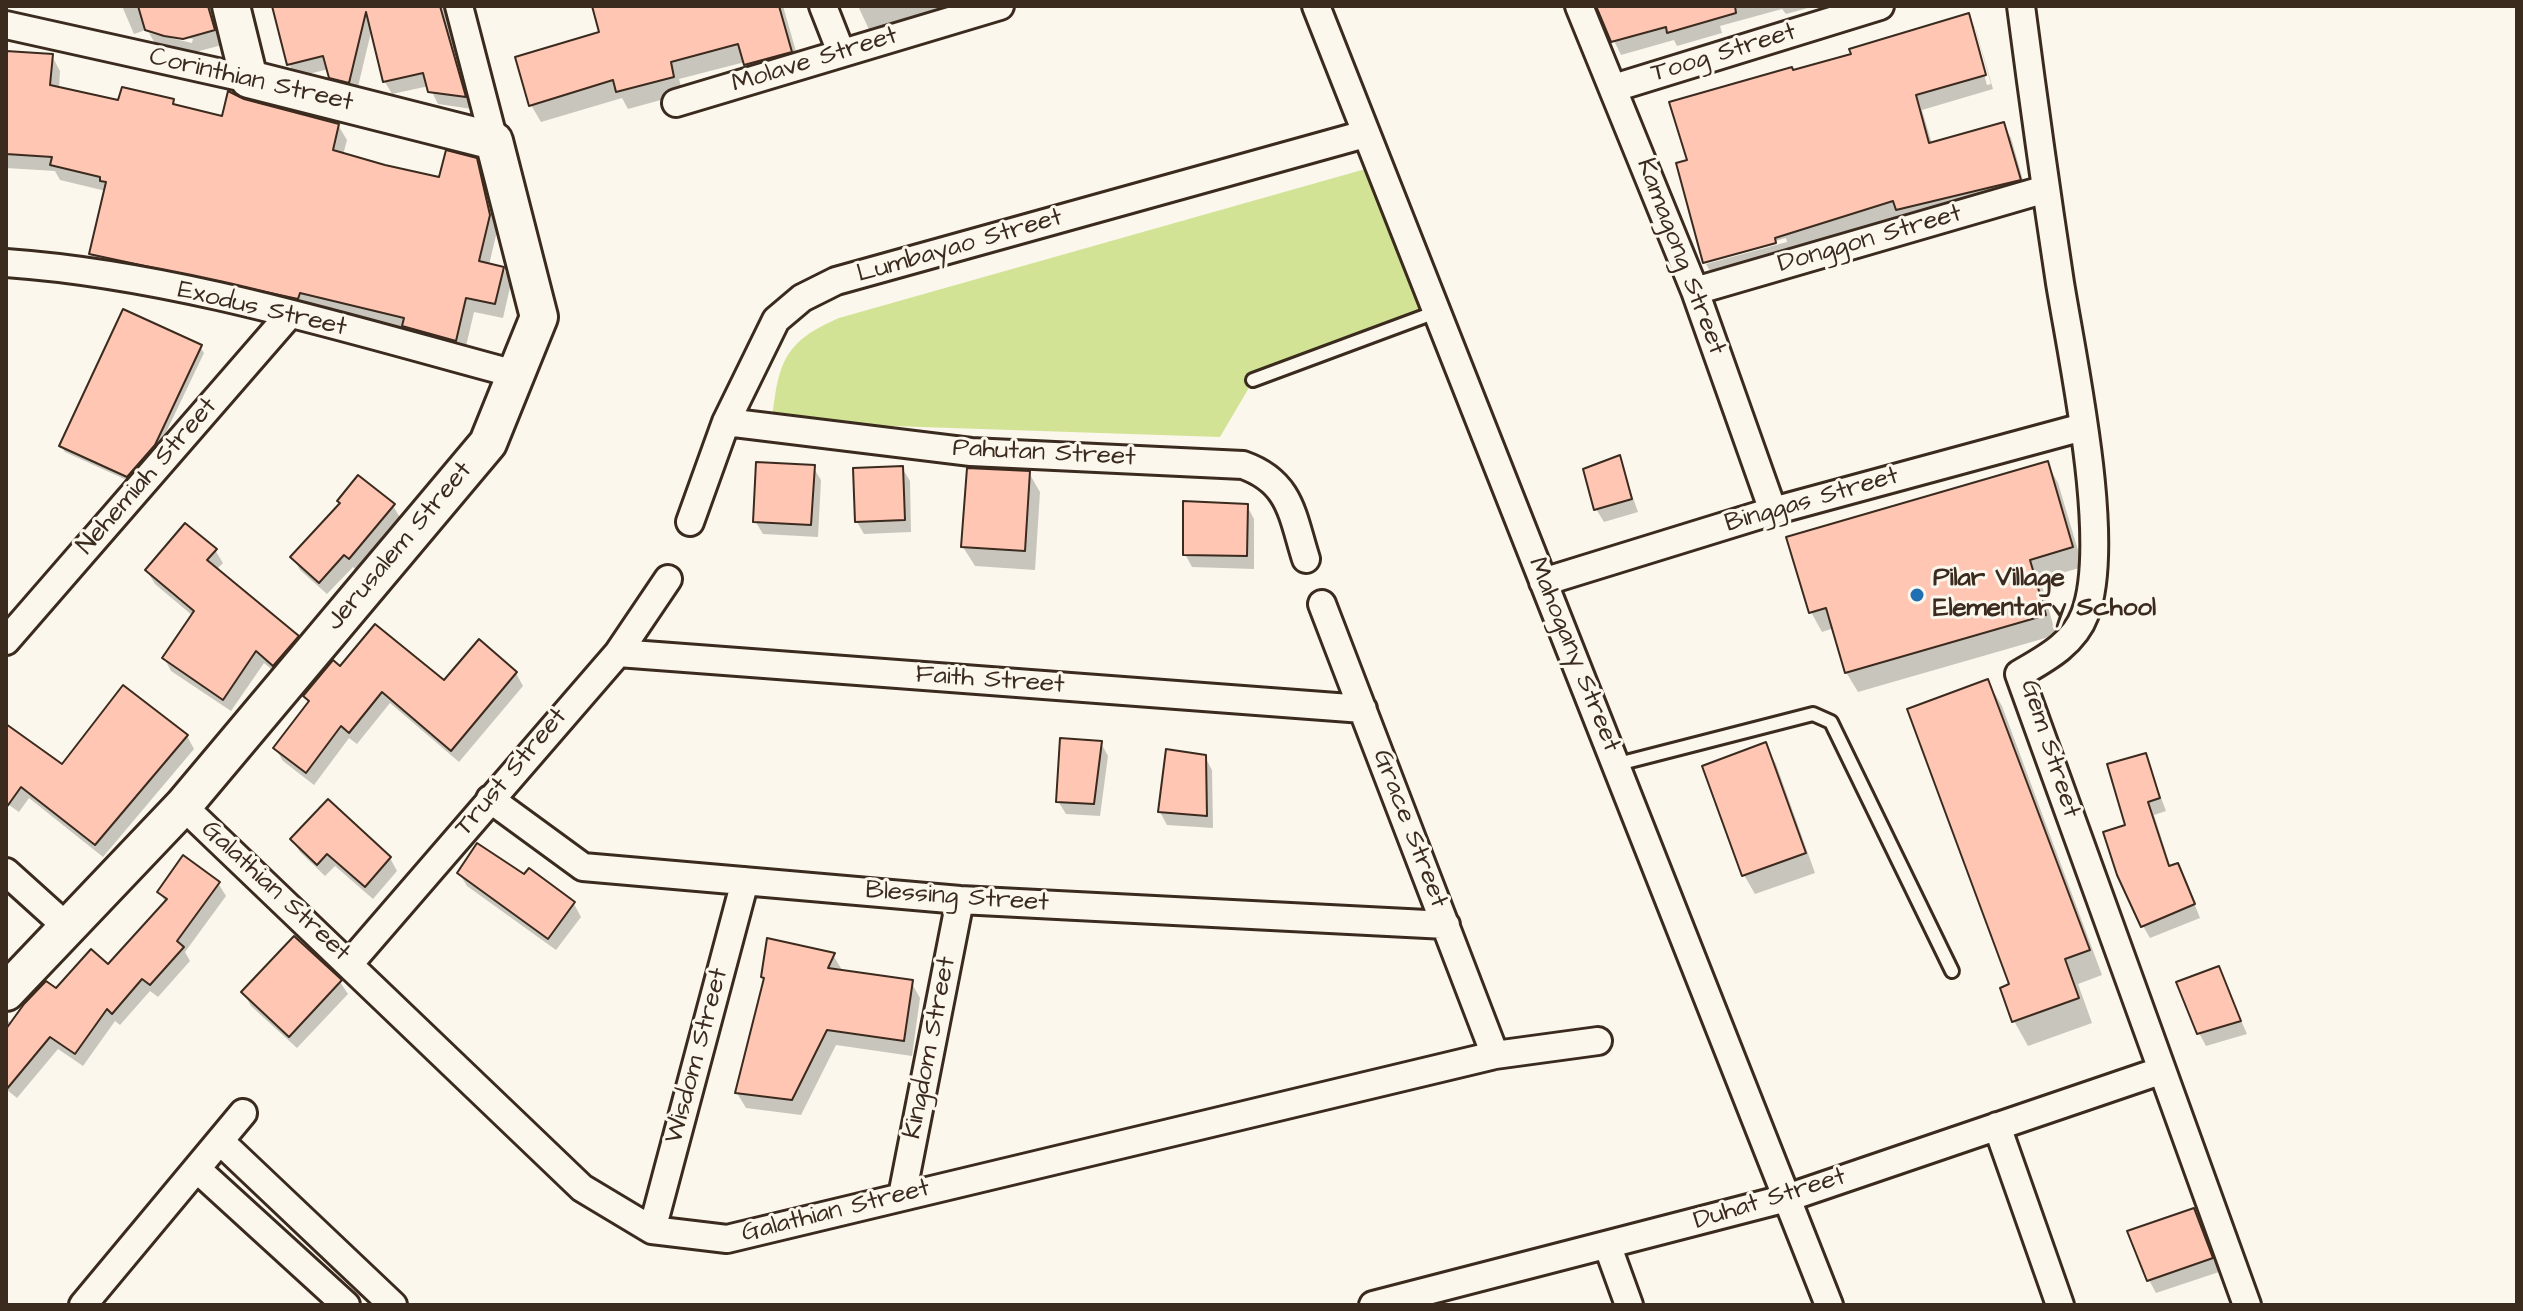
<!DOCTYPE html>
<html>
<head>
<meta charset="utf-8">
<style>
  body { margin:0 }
  #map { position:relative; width:2523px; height:1311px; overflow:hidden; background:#fbf7ec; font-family:"Architects Daughter",sans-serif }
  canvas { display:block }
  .frame { position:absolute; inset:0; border:8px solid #3b2a1e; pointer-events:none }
</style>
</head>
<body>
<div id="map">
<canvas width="2523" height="1311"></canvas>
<div class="frame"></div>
</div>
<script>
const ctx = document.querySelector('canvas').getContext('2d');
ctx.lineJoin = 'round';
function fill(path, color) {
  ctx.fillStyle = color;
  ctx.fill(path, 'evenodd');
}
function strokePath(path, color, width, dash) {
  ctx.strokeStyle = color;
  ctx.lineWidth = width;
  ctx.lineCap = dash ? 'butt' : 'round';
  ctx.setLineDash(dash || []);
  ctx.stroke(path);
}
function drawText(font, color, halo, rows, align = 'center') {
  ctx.font = font + ' "Architects Daughter",sans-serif';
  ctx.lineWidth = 6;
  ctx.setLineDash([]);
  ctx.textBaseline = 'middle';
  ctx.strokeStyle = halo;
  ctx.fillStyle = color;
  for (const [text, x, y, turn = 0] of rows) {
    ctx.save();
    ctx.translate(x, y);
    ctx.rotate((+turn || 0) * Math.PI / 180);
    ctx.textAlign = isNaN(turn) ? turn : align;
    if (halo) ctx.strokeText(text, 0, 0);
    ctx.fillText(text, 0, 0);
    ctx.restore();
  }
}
fill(new Path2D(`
  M1369,168l62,154 -181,64 -30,51 -448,-15c6,-58 11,-80 67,-104z`), '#d2e396');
fill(new Path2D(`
  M122,6h89l11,39 -30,8 -36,-8 -7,-12 43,10 1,-4 -45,-10 -14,5z
  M272,6h172l28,103 -34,-5 -9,-18 -37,8 -7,-12 -13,-54 -16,67 -18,-5 -9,-21 -33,8 -7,-13z
  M594,6h189l18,63 -45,13 -11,-20 -66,17 4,15 -55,15 -6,-11 -81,24 -10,-17 71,-72z
  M858,6h117l-102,32z
  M1597,6h218l-29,8 -4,-5 -62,17 2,7 -45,13 -3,-6 -53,15z
  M1968,16l8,14 17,59 -71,21 10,34 71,-20 8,14 16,56 -121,29 -5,-8 -188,61 -7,-12 81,-22 -1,-4 -81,22v3l-27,-98 11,-3 104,-90zM1971,28h4l16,56 -4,1z
  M6,53l46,3 8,15 -1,18 61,14 53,-2 4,6 46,11 20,-17 95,24 9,15 -4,15 98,25 34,-20 9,15 13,56 -8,34 14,3 8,15 -8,35 -29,-6 -10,43 -51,-14 -7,-11 -98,-23 -208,-38 -9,-15 15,-63 -46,-11 -5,-9 -49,-3z
  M200,347l4,6 -47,98 -26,31 -66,-30 -4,-6z
  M1619,458l19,54 -34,10 -8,-13z
  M2047,463l11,20 25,84 -43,12 16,56 -198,57 -12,-20 -12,-44 -12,4 -11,-20z
  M813,467l8,13 -3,57 -55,-3 -8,-13z
  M902,468l8,13 1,51 -47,2 -7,-12z
  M1029,473l11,19 -5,78 -60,-4 -12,-19z
  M393,506l8,13 -44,52 -4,-4 -26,27 -27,-24 -7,-13z
  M1247,506l7,13v50l-62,-2 -7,-13z
  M215,550l8,13 -7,7 81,67 8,13 -24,27 -17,-14 -33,48 -60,-40 -7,-13 29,-42 -38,-32 -8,-13z
  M340,669l105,14 71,-10 7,13 -64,76 -69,-59 -33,41 -8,-6 -35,47 -31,-24 -8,-13 34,-44 -4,-8z
  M1988,682l14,24 100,269 -24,9 14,39 -64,23 -14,-25z
  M6,727l57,40 124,-31 7,13 -91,108 -74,-59 -10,14 -13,-9z
  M1101,743l7,13 -8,60 -34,-2 -8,-13z
  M1765,745l11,19 39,109 -60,21 -11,-19z
  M2145,755l21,56 -12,4 17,53 13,10 16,40 -50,20 -7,-12 -15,-100z
  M1205,757l7,13 1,58 -46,-3 -7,-13z
  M292,839l98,19 7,13 -24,28 -38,-33 -10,10 -25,-24z
  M529,871l45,33 7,13 -25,33 -89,-64 -8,-13 66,4z
  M218,883l8,13 -41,56 5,9 -32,36 -8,-6 -30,34 -5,-4 -32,45 -25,-17 -41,49 -11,-9v-70l6,5 45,-33 52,-24 57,-64 -7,-11z
  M833,955l9,15 69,12 9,16 -8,58 -76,-11 -35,70 -55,-7 -9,-15 28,-112 -2,-5z
  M2218,968l29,66 -41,12 -7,-13z
  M340,982l8,12 -51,54 -46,-42 -7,-13z
  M2193,1210l26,62 -63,21 -7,-13z`), '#0003');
const building = new Path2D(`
  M138,6h70l7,24 -32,9 -19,-3 -19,-6z
  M272,6h168l26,91 -38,-5 -5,-19 -40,9 -17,-70 -17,71 -20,-5 -6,-22 -36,9z
  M592,6h187l13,46 -48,13 -6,-21 -67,18 3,15 -58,15 -3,-12 -84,26 -14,-49 84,-25z
  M1596,6h139l1,7 -69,20 -1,-6 -55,15z
  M1969,13l17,62 -70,20 13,48 75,-21 17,58 -125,30 -3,-9 -118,37 1,5 -73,20 -27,-100 11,-3 -18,-58 123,-35 1,3 58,-16 -2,-5z
  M6,51l47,3 -3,31 68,15 4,-13 52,12 -1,5 49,12 6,-25 16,8 95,25 -6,26 52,15 54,12 7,-27 31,8 13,57 -11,46 25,6 -9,37 -29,-6 -10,43 -54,-15 2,-8 -104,-25 -2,6 -209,-45 17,-72 -6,-1v-4l-50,-12 2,-8 -46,-3z
  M123,309l79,36 -47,100 -28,32 -68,-31z
  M1620,455l12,44 -38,11 -11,-41z
  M2048,461l25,86 -43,13 16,55 -201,58 -19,-65 -17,5 -23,-76z
  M756,462l59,3 -4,60 -58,-3z
  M903,466l2,54 -50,2 -2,-54z
  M967,468l63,3 -5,80 -64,-4z
  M358,475l37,29 -46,55 -5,-4 -25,28 -29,-26 50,-54 -3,-2z
  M1183,501l65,3 -1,52 -64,-1z
  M185,523l32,26 -10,11 92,76 -26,30 -17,-15 -33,49 -61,-42 32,-47 -49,-41z
  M375,624l69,56 35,-41 38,33 -66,79 -69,-59 -33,41 -8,-7 -35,47 -33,-25 36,-47 -6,-5 30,-36 7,6z
  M1988,679l102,271 -25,9 14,39 -67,24 -12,-34 9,-4 -102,-275z
  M123,685l65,50 -93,110 -74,-58 -15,21v-84l56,40z
  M1060,738l42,3 -8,63 -38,-2z
  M1766,742l40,111 -64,23 -40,-110z
  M1166,749l40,6 1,61 -49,-4z
  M2146,753l14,45 -12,4 21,64 9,-3 17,41 -54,23 -24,-52 -14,-43 22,-7 -18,-61z
  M328,799l63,58 -26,30 -38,-33 -10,11 -27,-26z
  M477,843l47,31 5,-6 46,34 -27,37 -91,-66z
  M183,855l37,27 -43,59 7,6 -34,38 -8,-6 -30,35 -5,-5 -32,45 -25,-17 -44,53v-61l18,-25 22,-23 10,7 35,-39 17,15 59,-65 -10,-7z
  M294,936l48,44 -53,57 -48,-45z
  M767,938l68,15 -7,15 85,12 -9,61 -77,-11 -35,70 -57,-7 29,-115 -3,-1z
  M2219,966l22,55 -44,13 -21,-52z
  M2194,1208l19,50 -66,23 -20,-50z`);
fill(building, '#ffc6b4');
strokePath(building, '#3b2a1e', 2);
const lane = new Path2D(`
  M1253,380l183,-68
  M1618,764l195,-50 18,8 121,249`);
const street = new Path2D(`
  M459,6l35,135
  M823,6l18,46
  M1316,6l513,1299
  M1579,6l116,285 78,220
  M2021,6c12,92 25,185 39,277 13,80 52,259 25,331 -11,30 -40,45 -66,60l228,631
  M6,25l243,54
  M1614,88l266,-82
  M676,103l324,-97
  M6,263c171,12 344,67 509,111
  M1695,291l351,-102
  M726,422l245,30 272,13c48,17 49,50 63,94
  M690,522l36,-100 50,-102 26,-22 34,-17 529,-147
  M1543,582l230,-71 310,-84
  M1322,604l173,451
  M6,641l284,-327
  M618,653l745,56
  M490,799l93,68 377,33 486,25
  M183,806l399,382 70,42 75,9 768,-184 103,-14
  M6,872l61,55
  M350,963l268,-310 50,-74
  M1997,1126l63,179
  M220,1141l173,164
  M197,1169l149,136
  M902,1196l58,-296
  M652,1230l93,-349
  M1608,1247l21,58
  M83,1305l160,-192
  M1373,1305l414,-107 373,-127`);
const secondary = new Path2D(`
  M6,992l177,-186 305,-363 51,-126 -45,-176 -245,-62 -18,-73`);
strokePath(lane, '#3b2a1e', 18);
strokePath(street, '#3b2a1e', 32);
strokePath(secondary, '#3b2a1e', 42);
strokePath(lane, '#fbf7ec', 12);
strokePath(street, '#fbf7ec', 26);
strokePath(secondary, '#fbf7ec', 36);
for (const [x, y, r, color] of [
  [1917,595,8,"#1f6fb2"]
]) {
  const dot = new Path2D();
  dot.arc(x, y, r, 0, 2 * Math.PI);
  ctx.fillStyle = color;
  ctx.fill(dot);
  strokePath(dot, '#fbf7ec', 3);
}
drawText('26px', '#3b2a1e', '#fbf7ec', [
  ["Toog Street",1724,54,-17],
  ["Molave Street",815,61,-17],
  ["Corinthian Street",251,81,13],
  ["Donggon Street",1870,240,-16],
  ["Lumbayao Street",960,247,-16],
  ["Kamagong Street",1680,257,69],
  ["Exodus Street",262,310,13],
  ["Pahutan Street",1044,454,3],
  ["Nehemiah Street",148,477,-49],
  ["Binggas Street",1812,501,-16],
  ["Jerusalem Street",400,547,-50],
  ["Mahogany Street",1573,655,68],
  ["Faith Street",990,681,4],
  ["Gem Street",2049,749,72],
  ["Trust Street",512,773,-50],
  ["Grace Street",1409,829,69],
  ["Galathian Street",275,892,43],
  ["Blessing Street",957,898,4],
  ["Kingdom Street",931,1048,-79],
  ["Wisdom Street",698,1056,-75],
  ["Duhat Street",1770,1200,-17],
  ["Galathian Street",836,1212,-14]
]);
drawText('bold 26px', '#3b2a1e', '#fbf7ec', [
  ["Pilar Village",1933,580],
  ["Elementary School",1933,610]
], 'left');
</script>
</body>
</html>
